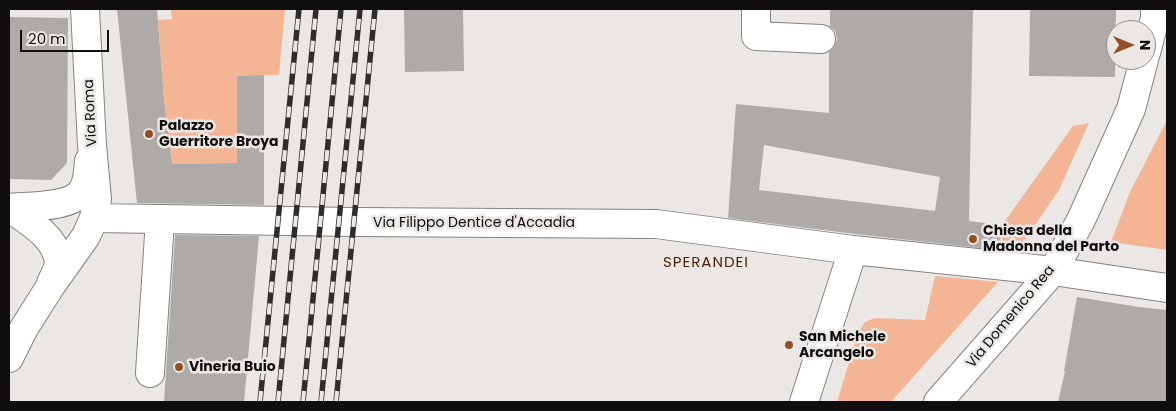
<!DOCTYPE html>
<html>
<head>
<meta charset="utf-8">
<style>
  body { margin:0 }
  #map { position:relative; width:1176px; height:411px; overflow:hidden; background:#ebe7e5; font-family:Poppins,sans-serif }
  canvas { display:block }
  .frame { position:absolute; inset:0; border:10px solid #0f0d0d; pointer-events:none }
  .north { position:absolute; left:1106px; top:20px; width:50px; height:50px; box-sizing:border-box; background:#ebe7e5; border:1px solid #93908f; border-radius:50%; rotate:90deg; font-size:14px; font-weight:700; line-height:20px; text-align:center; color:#0f0d0d }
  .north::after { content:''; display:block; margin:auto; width:18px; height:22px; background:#934e25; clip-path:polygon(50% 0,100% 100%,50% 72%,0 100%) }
  .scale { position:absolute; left:20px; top:30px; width:89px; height:22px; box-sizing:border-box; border:2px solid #0f0d0d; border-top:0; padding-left:6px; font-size:15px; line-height:18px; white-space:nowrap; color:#0f0d0d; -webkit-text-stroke:4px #ebe7e5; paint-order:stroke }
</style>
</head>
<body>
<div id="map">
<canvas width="1176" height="411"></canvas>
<div class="frame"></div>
<div class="north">N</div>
<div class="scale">20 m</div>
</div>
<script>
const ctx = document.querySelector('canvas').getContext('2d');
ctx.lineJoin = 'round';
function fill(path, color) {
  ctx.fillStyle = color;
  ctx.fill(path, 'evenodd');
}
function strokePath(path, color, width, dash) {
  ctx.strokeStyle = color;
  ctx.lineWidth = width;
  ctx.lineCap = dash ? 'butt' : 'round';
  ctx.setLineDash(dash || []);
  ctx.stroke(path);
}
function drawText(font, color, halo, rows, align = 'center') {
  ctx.font = font + ' Poppins,sans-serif';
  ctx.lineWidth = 5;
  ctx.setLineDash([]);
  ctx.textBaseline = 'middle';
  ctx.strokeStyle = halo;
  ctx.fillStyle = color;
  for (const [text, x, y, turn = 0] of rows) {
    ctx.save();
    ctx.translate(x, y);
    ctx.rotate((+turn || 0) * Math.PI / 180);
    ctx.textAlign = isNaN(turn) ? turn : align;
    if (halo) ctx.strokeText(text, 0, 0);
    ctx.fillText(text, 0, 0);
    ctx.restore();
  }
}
fill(new Path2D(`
  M171,9h114l-6,66 -42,1v87l-65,1 -8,-64 -6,-80 14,-1z
  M1167,120v130l-56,-8 19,-50z
  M1089,123l-30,67 -41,60 -16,3v-28l71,-99z
  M935,276l63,6 -107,120h-54l21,-69 7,-11 10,-4 50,2z`), '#f4b594');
fill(new Path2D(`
  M117,9h40l7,91 8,64 65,-1v-87l27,-1v130l-127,-2z
  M404,9h59l1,62 -59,1z
  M830,9h143l-4,212 33,4 -3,25 -144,-16 -127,-16 8,-114 93,9v-61l5,-5 3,-8 -2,-8 -5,-5zM764,145l176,32 -5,34 -176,-21z
  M1030,9h86l-1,68 -86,-1z
  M9,17l59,1 -1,145 -16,17 -42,-1z
  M175,235l84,1 -15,166h-80z
  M1077,297l62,10 28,3v92h-109l7,-31h-1z`), '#aeaaa8');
const minor = new Path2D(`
  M756,9v27l65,3
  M9,208c19,-2 62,0 73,-17 6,-8 6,-20 7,-30
  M9,208c19,13 46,28 50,53 0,6 -5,16 -8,22
  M94,218l260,4 302,2 197,26 200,21
  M9,358l15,-30 26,-41 36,-51 8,-18 3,-19 -5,-54 -7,-136
  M150,373l10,-153
  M804,402l49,-152`);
const major = new Path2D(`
  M1146,53l9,-35v-9
  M1053,271l114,17
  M938,402l115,-131 28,-51 50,-111 13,-49`);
strokePath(minor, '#85817f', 30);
strokePath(major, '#85817f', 30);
strokePath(minor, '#fff', 28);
strokePath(major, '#fff', 28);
const rail = new Path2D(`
  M260,402l39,-393
  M278,402l38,-393
  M303,402l38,-393
  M321,402l39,-393
  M336,402l39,-393`);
strokePath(rail, '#2f2c2c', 5.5);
strokePath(rail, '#ebe7e5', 4, [11]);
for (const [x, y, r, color] of [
  [149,134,5,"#934e25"],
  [973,239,5,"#934e25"],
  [789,345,5,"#934e25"],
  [179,367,5,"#934e25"]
]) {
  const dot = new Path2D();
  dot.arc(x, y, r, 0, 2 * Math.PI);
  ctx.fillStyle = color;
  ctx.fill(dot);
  strokePath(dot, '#ebe7e5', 2);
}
drawText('14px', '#0f0d0d', '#ebe7e5', [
  ["Via Roma",91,113,-93],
  ["Via Filippo Dentice d'Accadia",474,223],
  ["Via Domenico Rea",1011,317,-50]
]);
drawText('bold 14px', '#0f0d0d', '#ebe7e5', [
  ["Palazzo",159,126],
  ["Guerritore Broya",159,142],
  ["Chiesa della",983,231],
  ["Madonna del Parto",983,247],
  ["San Michele",799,337],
  ["Arcangelo",799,353],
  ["Vineria Buio",189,367]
], 'left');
ctx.letterSpacing = '1px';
drawText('15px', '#4c1e00', '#ebe7e5', [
  ["SPERANDEI",706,263]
]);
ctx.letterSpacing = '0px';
</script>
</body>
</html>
